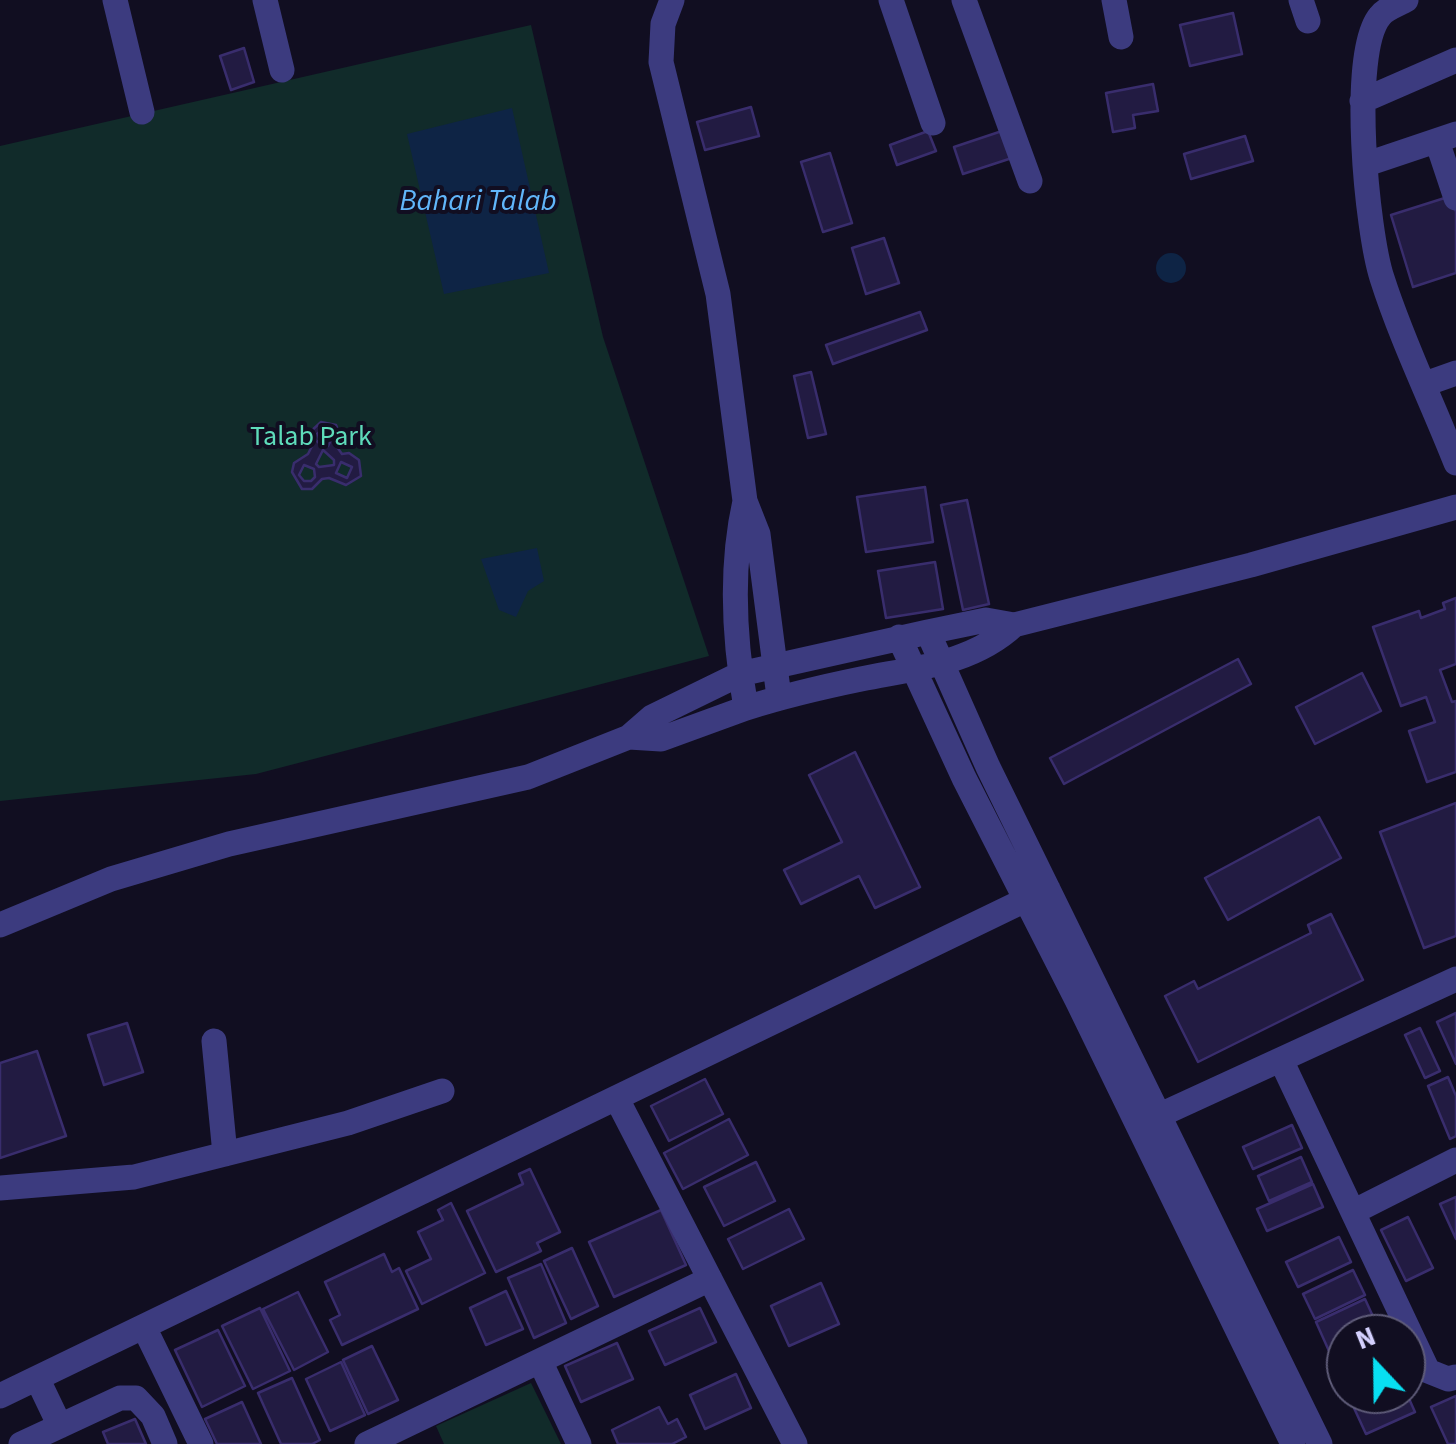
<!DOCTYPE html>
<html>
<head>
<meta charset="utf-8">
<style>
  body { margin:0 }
  #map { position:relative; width:1456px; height:1444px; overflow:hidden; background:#110e21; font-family:"Source Sans 3",sans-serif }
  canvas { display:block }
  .north { position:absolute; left:1326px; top:1314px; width:100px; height:100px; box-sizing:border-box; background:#110e21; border:2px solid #5f5c79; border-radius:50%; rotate:338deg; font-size:28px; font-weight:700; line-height:40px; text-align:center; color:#d4d0fe }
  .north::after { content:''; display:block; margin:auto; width:35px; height:45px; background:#08dff2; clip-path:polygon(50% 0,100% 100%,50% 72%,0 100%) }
</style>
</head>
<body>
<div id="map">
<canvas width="1456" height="1444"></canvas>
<div class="north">N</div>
</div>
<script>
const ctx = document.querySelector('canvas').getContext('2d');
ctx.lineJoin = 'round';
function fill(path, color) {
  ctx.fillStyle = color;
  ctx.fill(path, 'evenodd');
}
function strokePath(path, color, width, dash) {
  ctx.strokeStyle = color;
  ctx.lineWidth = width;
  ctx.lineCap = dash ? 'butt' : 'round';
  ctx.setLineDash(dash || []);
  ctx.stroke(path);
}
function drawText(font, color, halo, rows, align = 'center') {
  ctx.font = font + ' "Source Sans 3",sans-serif';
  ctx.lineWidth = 8;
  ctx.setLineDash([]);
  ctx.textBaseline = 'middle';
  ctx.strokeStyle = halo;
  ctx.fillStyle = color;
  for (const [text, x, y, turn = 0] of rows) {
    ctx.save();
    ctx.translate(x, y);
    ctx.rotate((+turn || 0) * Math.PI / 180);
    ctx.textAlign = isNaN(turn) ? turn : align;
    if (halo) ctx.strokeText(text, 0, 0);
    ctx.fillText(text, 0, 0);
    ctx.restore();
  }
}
fill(new Path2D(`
  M531,25l72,312 106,319 -453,118 -256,27v-655z
  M531,1383l30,61h-117l-8,-18z`), '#112b2a');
fill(new Path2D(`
  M512,108l37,165 -105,21 -37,-160z
  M1156 268a15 15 0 1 1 30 0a15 15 0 1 1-30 0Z
  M537,548l7,33 -16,10 -12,26 -17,-7 -18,-51z`), '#0e2445');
const building = new Path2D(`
  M1233,13l9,41 -52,12 -10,-41z
  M244,48l10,34 -23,8 -11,-34z
  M1153,84l5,27 -25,4 2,13 -22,4 -7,-39z
  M751,107l8,29 -54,14 -8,-28z
  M1005,130l10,27 -52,17 -9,-27z
  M928,131l8,20 -39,14 -7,-20z
  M1245,136l8,25 -62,18 -7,-25z
  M830,153l22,70 -29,9 -22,-70z
  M1451,196l5,16v61l-43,14 -22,-72z
  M884,238l15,45 -33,11 -14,-46z
  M920,312l7,18 -94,34 -7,-19z
  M811,372l15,62 -18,4 -14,-62z
  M321,422l15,3 3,7 -2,15 5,7 7,-1 10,7 2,16 -15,9 -17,-7 -7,1 -10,10h-10l-10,-17 2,-9 14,-9 4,-8 -2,-14zM323,429l10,7 -5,10 -7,-1 -5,-5 1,-6zM323,450l11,10v5l-15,2 -3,-3zM341,462l11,5 -5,11 -11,-5zM304,465l10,4 1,8 -4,4h-7l-5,-6z
  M925,487l8,55 -67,10 -9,-55z
  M967,500l22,104 -26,6 -22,-105z
  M935,562l8,47 -57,9 -8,-47z
  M1456,598v66l-16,6 12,32 4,-1v71l-29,10 -18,-51 26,-9 -9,-25 -25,9 -28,-79 46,-16 2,7 24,-9 -2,-6z
  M1238,659l13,25 -187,100 -14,-26z
  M1362,673l19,38 -66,33 -19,-37z
  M855,752l65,135 -45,21 -16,-32 -58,28 -17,-34 58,-28 -33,-67z
  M1456,803v133l-32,12 -44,-116z
  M1319,817l22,41 -113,62 -23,-42z
  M1331,914l32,66 -165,82 -33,-66 29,-15 4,8 113,-56 -3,-8z
  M1456,1013v51l-19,-42z
  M127,1023l16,49 -39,13 -16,-50z
  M1420,1028l20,43 -15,7 -20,-43z
  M37,1051l29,85 -66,22v-95z
  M1448,1077l8,19v40l-6,3 -22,-53z
  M705,1079l18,35 -54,27 -18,-35z
  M729,1119l19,36 -65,34 -19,-36z
  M1292,1125l10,23 -49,21 -10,-22z
  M1301,1157l11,25 -43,19 -11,-25z
  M756,1162l19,39 -51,25 -20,-39z
  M530,1169l30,63 -23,11 4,8 -45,21 -29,-61 56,-27 -4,-10z
  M1313,1184l10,23 -56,24 -10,-22z
  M1456,1197v42l-16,-35z
  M451,1203l34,70 -63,31 -16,-33 25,-12 -13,-27 25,-12 -5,-10z
  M789,1209l15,30 -61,30 -15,-30z
  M661,1210l25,55 -72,32 -25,-55z
  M1408,1217l25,51 -27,13 -25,-51z
  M1339,1237l12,25 -53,25 -12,-25z
  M572,1248l26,58 -27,13 -27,-58z
  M384,1254l8,18 7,-4 19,41 -76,36 -12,-25 10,-5 -15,-33z
  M541,1264l25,59 -32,15 -26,-60z
  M1353,1270l12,25 -50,24 -12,-25z
  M821,1283l18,41 -50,22 -18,-40z
  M506,1291l17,38 -37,16 -16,-37z
  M298,1292l30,60 -34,18 -31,-61z
  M1365,1299l16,35h-35v44l-4,2 -26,-58z
  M260,1308l30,63 -37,18 -31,-63z
  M700,1308l16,34 -51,23 -16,-34z
  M218,1330l27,56 -43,21 -27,-57z
  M617,1343l16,36 -52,23 -16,-36z
  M372,1346l26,54 -30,14 -25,-54z
  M341,1362l24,53 -35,16 -24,-52z
  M736,1374l15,34 -46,21 -15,-34z
  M292,1378l28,62 -8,4h-31l-23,-51z
  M1406,1392l9,20 -49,22 -12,-26 31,-14z
  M1456,1396v48h-8l-17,-37z
  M242,1402l19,42h-44l-12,-25z
  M659,1407l9,17 9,-5 9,18 -14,7h-54l-6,-14z
  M135,1419l11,25h-38l-5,-12z`);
fill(building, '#221b42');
strokePath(building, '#392d6d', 2.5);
strokePath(new Path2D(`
  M115,0l27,112
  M265,0l17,70
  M672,0l-9,24 -2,38 57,232 27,207 13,33 21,163
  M891,0l42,123
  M964,0l66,181
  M1114,0l7,37
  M1301,0l7,21
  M1406,0c-7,4 -21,9 -26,16 -31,37 -13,216 2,262 20,63 50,124 74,185
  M1362,101l94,-41
  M1437,141l19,57
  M1367,164l89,-30
  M1425,384l31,-11
  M745,501c-15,67 -11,139 1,207 38,-12 76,-21 115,-29 54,-11 111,-15 153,-54
  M928,632l58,-12 28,5 237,-60 205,-58
  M899,637l65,141 113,222 216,444
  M629,737l32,2 85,-31
  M0,925l111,-46 118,-35 299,-67 101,-40 23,-20 88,-43 188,-42 60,135 332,677
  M214,1041l11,113
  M1281,1060l147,311 20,8 8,-2
  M617,1099l178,345
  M1147,1121l309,-142
  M0,1188l134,-11 214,-54 94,-32
  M1355,1211l101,-51
  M144,1327l57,117
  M540,1361l39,83
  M37,1378l23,48
  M0,1396l1048,-507
  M21,1444l99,-46h16l17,18 12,28
  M367,1444l343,-165`), '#3c3b7f', 25);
drawText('28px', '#5edbba', '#110e21', [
  ["Talab Park",311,439]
]);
drawText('italic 30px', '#61b6fa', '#110e21', [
  ["Bahari Talab",478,203]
]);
</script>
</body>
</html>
